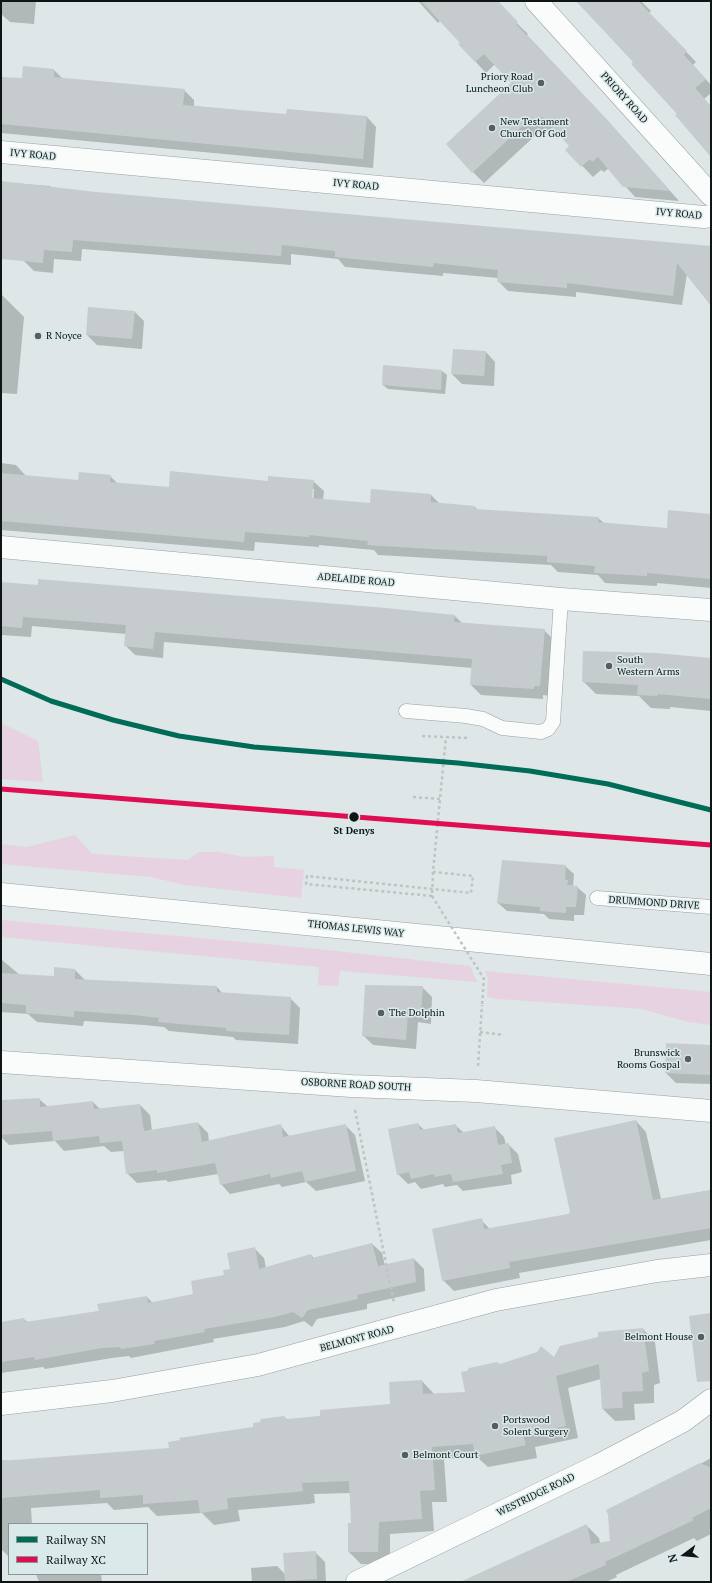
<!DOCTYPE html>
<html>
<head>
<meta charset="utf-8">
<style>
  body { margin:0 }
  #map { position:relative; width:712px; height:1583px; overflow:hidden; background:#dee6e7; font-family:"PT Serif",serif }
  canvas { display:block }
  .frame { position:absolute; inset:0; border:2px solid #0f1414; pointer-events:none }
  .legend { position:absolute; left:8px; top:1523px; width:140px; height:52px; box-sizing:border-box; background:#daeaeb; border:1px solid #899495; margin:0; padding:5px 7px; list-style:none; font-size:12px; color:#0f1414 }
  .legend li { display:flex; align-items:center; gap:8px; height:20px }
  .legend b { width:20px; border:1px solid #899495 }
  .north { position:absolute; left:664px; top:1535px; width:40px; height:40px; -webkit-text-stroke:3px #daeaeb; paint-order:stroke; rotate:254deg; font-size:11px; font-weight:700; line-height:16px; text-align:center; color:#0f1414 }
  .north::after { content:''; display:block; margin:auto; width:14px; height:18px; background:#0f1414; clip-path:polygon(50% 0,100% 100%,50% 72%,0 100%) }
</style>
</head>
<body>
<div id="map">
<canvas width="712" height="1583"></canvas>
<div class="frame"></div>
<ul class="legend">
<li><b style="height:5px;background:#006b56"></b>Railway SN</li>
<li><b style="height:5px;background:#df0d52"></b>Railway XC</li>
</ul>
<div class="north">N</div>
</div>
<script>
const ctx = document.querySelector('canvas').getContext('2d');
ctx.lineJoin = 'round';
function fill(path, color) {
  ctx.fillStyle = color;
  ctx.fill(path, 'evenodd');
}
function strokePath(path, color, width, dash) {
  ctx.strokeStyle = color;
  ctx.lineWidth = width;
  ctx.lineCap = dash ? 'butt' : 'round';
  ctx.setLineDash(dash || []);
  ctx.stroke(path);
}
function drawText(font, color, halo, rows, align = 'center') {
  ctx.font = font + ' "PT Serif",serif';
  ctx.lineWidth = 3;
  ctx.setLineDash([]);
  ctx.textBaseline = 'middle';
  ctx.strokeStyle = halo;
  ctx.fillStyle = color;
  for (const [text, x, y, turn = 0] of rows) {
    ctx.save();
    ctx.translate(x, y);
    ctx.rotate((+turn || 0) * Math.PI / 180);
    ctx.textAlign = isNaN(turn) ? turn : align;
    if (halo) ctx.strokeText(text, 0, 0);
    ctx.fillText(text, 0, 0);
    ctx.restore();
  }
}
fill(new Path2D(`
  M1,723l37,18 5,41 -42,-3z
  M75,835l17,19 96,6 11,-8h20l25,5 30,-1v11l30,3 -3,28 -116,-13 -34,-8 -150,-13v-20l26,3z
  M1,920l308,28 161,18 7,16 -137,-11 -2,15 -20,-1 1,-18 -318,-30z
  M485,971l226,21v33l-23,-3 -46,-13 -143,-10 -12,-2 1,-19z`), '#e6d2e0');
fill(new Path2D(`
  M1,1h35l-2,23 -24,-2 -9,-8z
  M418,1h76l34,33 -1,1 81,86 71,80 -44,-4 -26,-29 -5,4 -3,-2 -8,7 -26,-27 4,-3 -17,-19 -16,5 -54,50 -11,-11 40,-88 -18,-20 -9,9 -27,-29 2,-1 -20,-23 -3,3z
  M576,1h65l10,10 -2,2 47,49 -3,3 18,20v8l-7,6 7,7v50l-76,-94z
  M54,70l9,9 121,11 10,10v6l93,9 80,2 9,10 -3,41 -372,-35v-55l22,2z
  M1,182l49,4 3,3 658,60v55l-24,-30 -5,31 -106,-13v5l-68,-6 -10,-10v-3l-55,-5v3l-98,-9 -7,-8 -47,-5v11l-209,-16 -1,12 -27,-2 -1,14 -19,-2 -10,-10 -23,-14z
  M1,294l23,23 -7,77 -16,-1z
  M134,311l10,10 -2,28 -45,-4 -10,-10z
  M486,352l9,10 -1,24 -32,-2 -10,-10z
  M442,371l5,4 -2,19 -57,-5 -5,-4z
  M1,463l15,2 10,11 53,5 31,-5 8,8 52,4 143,-7 11,10 -1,9 48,4 60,-9 9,9 35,3 3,3 120,8 6,5 64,6 43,-14v73l-54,-5v3l-52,-3 -7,-8 -40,-3 -7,-7 -173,-10 -4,-5 -55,-5v2l-64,-5 -1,9 -253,-21zM312,489h2l-1,14h-2z
  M1,583l454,33 7,7 82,7 10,10 -4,56 -7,-1v4l-62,-4 -10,-10 1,-17 -308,-26 -1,16 -28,-3 -10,-10 1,-11 -94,-8 -1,11 -30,-2z
  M711,659v52l-41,-4v2l-19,-1 -12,-12 -43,-2 -13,-13z
  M565,866l9,8 -1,12 4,1 9,8 -2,20h-10v6l-25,-2 -5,-5 -37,-3 -9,-8z
  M1,959l20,17 34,1 20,-7 10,10 132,7 6,7 67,4 10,10 -2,36 -62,-4 -3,-3 -64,-6 -5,-4 -20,-2 -60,-4 -1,5 -46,-4 -9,-8 -27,-2z
  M422,987l10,10 -1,27 -13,-2 -2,27 -43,-4 -10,-10z
  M711,1046v38l-35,-1 -10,-10z
  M39,1099l9,8 45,-5 7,7 40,-4 10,10 2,16 46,-8 10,10 1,9 71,-17 10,12 55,-12 10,10 10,46 -49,10 -10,-9 -24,5 -3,-3 -49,10 -9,-10 -3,-10 -50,8 -2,-2 -29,3 -10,-10 -3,-22 -13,1 -7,-6 -40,5 -9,-10 -46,4 -8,-8v-36z
  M636,1121l10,11 15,67 50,-9v50l-192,33 1,5 -66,13 -11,-11 38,-60 9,9 79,-14z
  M418,1124l6,6 31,-5 9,8 30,-6 10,10 2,8 2,-1 10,10 4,18 -11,3 1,9 -49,7 -6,-6 -12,2 -2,-3 -22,5 -6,-7 -7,2 -10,-10z
  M372,1244l10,9 3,13 29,-7 10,10 1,22 -58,13v5l-50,10 -5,8 -8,-6 -19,6 -72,12 1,3 -83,16 -2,-2 -17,2 -67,11 -2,-2 -42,6v-50l23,-4 4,4 72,-12 47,-14 6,6 41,-8 31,-20 29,-27 10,10 2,10 45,-13 3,3z
  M643,1329l12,13 5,41 -6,2v18l-20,1 1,16 -20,1 -12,-12 -2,-30 -33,9 10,50 -43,9 2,11 -49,9 -11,-10 -33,2 3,43h-15l2,29 -44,3v30h-29l-12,-12 3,-28 -2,-31 -36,1 1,9 -6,1 -71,6 2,11 -26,4 -12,-12 -45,3 -9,-9 -34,3 -7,-7 -76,5 1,16h-23v33l-8,-8v-89l11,1 158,-12 116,-29 35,-4 71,-11 30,-24 12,13 32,-1 34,-28 55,-6z
  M711,1458v76l-14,7 -3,-3 -78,37 1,2 -11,5h-144l124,-57 13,13 1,5 11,-1 64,-64z
  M315,1552l10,10 1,20h-74l-1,-14 26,-2 8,8z
  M36,1574h65l1,8h-63z`), '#0003');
fill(new Path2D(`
  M421,1h77l20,21 -2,2 81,85 73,82 -47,-4 -25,-30 -6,5 -2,-3 -9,8 -16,-17 4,-4 -26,-29 -16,5 -55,51 -26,-29 65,-61 -27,-29 -9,8 -17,-18 2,-1z
  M576,1h62l49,50 -3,4 22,24 -11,9 16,18v51l-36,-42 2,-1 -46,-50 2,-2z
  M23,66l31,3v8l131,12 -2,16 103,9 1,-5 80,7 -4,43 -362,-35v-47l21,1z
  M1,181l95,11 615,54v60l-34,-43 -4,33 -106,-13v5l-70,-6 1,-12 -64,-7 -1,4 -98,-10v-6l-53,-6 -1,11 -208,-16 -1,12 -28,-2 -1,13 -42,-4z
  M88,307l47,4 -3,28 -46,-4z
  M453,349l33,2 -2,25 -33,-2z
  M383,365l59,5 -1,20 -59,-5z
  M170,471l98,10v-5l46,4 -2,18 58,5 1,-14 60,5v8l44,4v3l124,8 -1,5 69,6 1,-18 43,4v65l-64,-6v3l-53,-3 1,-7 -48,-4v-6l-180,-11 1,-4 -59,-6v2l-64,-5 -1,10 -243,-21v-48l77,7 1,-8 32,3 -1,7 59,5z
  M38,579l348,29 69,7 -1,7 91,7 -5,57h-6v3l-64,-4 2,-26 -317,-27 -2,17 -29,-3 2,-21 -103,-8 -1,11 -21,-2v-44l37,3z
  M583,651l73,2 55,5v41l-53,-5 -1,2 -20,-1 1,-10 -56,-3z
  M502,860l64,5 -1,15h3l-1,5 11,1 -2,21h-10v6l-26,-2v-4l-43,-4z
  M54,967l21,2v10l142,7v6l74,5 -2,38 -63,-4v-3l-68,-6 1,-4 -25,-3 -60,-4v6l-48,-4v-8l-25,-2v-30l53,3z
  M365,985l58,1 -2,28 -13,-1 -2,27 -44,-4z
  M666,1043l45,2v30l-46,-2z
  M40,1098v9l53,-6 1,8 46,-5 4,27 54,-9 4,20 79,-18 2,13 63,-13 10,47 -51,11 -3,-11 -31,7 -1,-4 -50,11 -5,-22 -58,10v-3l-31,4 -4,-33 -22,2 -1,-7 -46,5 -1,-10 -51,4v-35z
  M636,1120l17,80 58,-10v38l-202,34 1,6 -68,13 -10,-52 50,-11 2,11 84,-15 2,-2 -16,-74z
  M418,1123l2,7 36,-6 2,9 37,-7 3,19 11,-2 3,20 -11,2 2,9 -50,8 -2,-8 -16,3 -1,-3 -23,5 -2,-7 -12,3 -9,-46z
  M372,1243l6,23 36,-8 2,24 -59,13 1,4 -50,11 -6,8 -9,-6 -18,5 -71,12 1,3 -51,9 1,3 -34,5 -1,-2 -18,1 -67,12 -1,-3 -33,5v-40l23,-4 1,4 74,-11 -2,-7 50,-8 1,7 45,-9 -2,-13 33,-6 -1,-5 7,-1 -3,-16 28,-6 4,22 52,-15 1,4z
  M711,1313v68l-14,1 -8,-66z
  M643,1328l6,43 -7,2 1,18 -21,1 1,16 -21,1 -3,-45 -43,12 10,50 -43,9 3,10 -51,11 -2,-12 -41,3 3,43 -15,1 2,28 -43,3 -1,30h-30v-29h3l-2,-42 -47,2 1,8 -7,1 -69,6 1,11 -28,4 -2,-13 -55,4v-9l-43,3v-8l-99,8v-37l168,-13 -1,-6 12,-2 -1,-2 74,-11v-4l7,-1 1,-3 23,-3 3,3 33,-3v-6l70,-6 -1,-22 33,-2 1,14 42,-2 -4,-20 6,-1 2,-3 28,-6 3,2 37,-12 4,-6 13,11 6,-11 38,-9v-5z
  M700,1463l11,5v40l-19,10 2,2 -89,42 1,3 -40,17h-106l127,-58 4,20 19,-3 -2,-26 -2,-5z
  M316,1551l1,28 -32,2 -2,-28z`), '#c6cccd');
const lane = new Path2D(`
  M406,711l60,5 17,3 19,9 39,4 7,-3 5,-7 8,-123
  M597,898l114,9`);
const street = new Path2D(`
  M536,1l175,194
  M1,152l703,65 7,-1
  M1,547l560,52 150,11
  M1,1062l350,24 125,5 235,20
  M1,1404l111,-13 146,-26 238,-65 161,-29 54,-6
  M357,1582l242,-117 84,-44 28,-21`);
const primary = new Path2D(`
  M1,894l710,70`);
strokePath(lane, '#999fa0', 15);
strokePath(street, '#999fa0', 23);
strokePath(primary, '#999fa0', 23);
strokePath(new Path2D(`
  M422,736l47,2
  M413,797l28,2
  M432,896l-126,-12 1,-8 164,17 2,-17 -40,-4 13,-135
  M480,1032l24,3
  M478,1066l4,-61
  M355,1110l39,193`), '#c0c3c3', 2.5, [3, 3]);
strokePath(lane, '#fafbfb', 14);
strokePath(street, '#fafbfb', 22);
strokePath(primary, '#fafbfb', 22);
strokePath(new Path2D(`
  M433,872l-1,24 52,83 -2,26`), '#c0c3c3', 2.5, [3, 3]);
strokePath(new Path2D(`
  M1,679l50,22 62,19 66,16 75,11 204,16 72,8 78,13 103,26`), '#006b56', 5);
strokePath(new Path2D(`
  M1,789l710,56`), '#df0d52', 5);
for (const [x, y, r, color] of [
  [541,83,4,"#575e5e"],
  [492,128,4,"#575e5e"],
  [38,336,4,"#575e5e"],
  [609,666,4,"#575e5e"],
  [354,817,5.5,"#0f1414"],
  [381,1013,4,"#575e5e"],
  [688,1059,4,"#575e5e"],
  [701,1337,4,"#575e5e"],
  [495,1426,4,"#575e5e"],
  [405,1455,4,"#575e5e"]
]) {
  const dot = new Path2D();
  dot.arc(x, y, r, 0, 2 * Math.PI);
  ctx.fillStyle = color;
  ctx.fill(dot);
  strokePath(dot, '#daeaeb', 1.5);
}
drawText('10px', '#0f1414', '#daeaeb', [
  ["Priory Road",533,77,"right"],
  ["Luncheon Club",533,89,"right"],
  ["New Testament",500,122],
  ["Church Of God",500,134],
  ["R Noyce",46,336],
  ["South",617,660],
  ["Western Arms",617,672],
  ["The Dolphin",389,1013],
  ["Brunswick",680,1053,"right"],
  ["Rooms Gospal",680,1065,"right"],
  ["Belmont House",693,1337,"right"],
  ["Portswood",503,1420],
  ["Solent Surgery",503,1432],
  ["Belmont Court",413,1455]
], 'left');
drawText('10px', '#0f1414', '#daeaeb', [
  ["PRIORY ROAD",624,98,48],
  ["IVY ROAD",33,155,5],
  ["IVY ROAD",356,185,5],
  ["IVY ROAD",679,214,5],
  ["ADELAIDE ROAD",356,580,5],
  ["DRUMMOND DRIVE",654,903,4],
  ["THOMAS LEWIS WAY",356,929,6],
  ["OSBORNE ROAD SOUTH",356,1085,3],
  ["BELMONT ROAD",357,1339,-15],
  ["WESTRIDGE ROAD",536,1495,-26]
]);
drawText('bold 10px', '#0f1414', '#daeaeb', [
  ["St Denys",354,831]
]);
</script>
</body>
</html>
